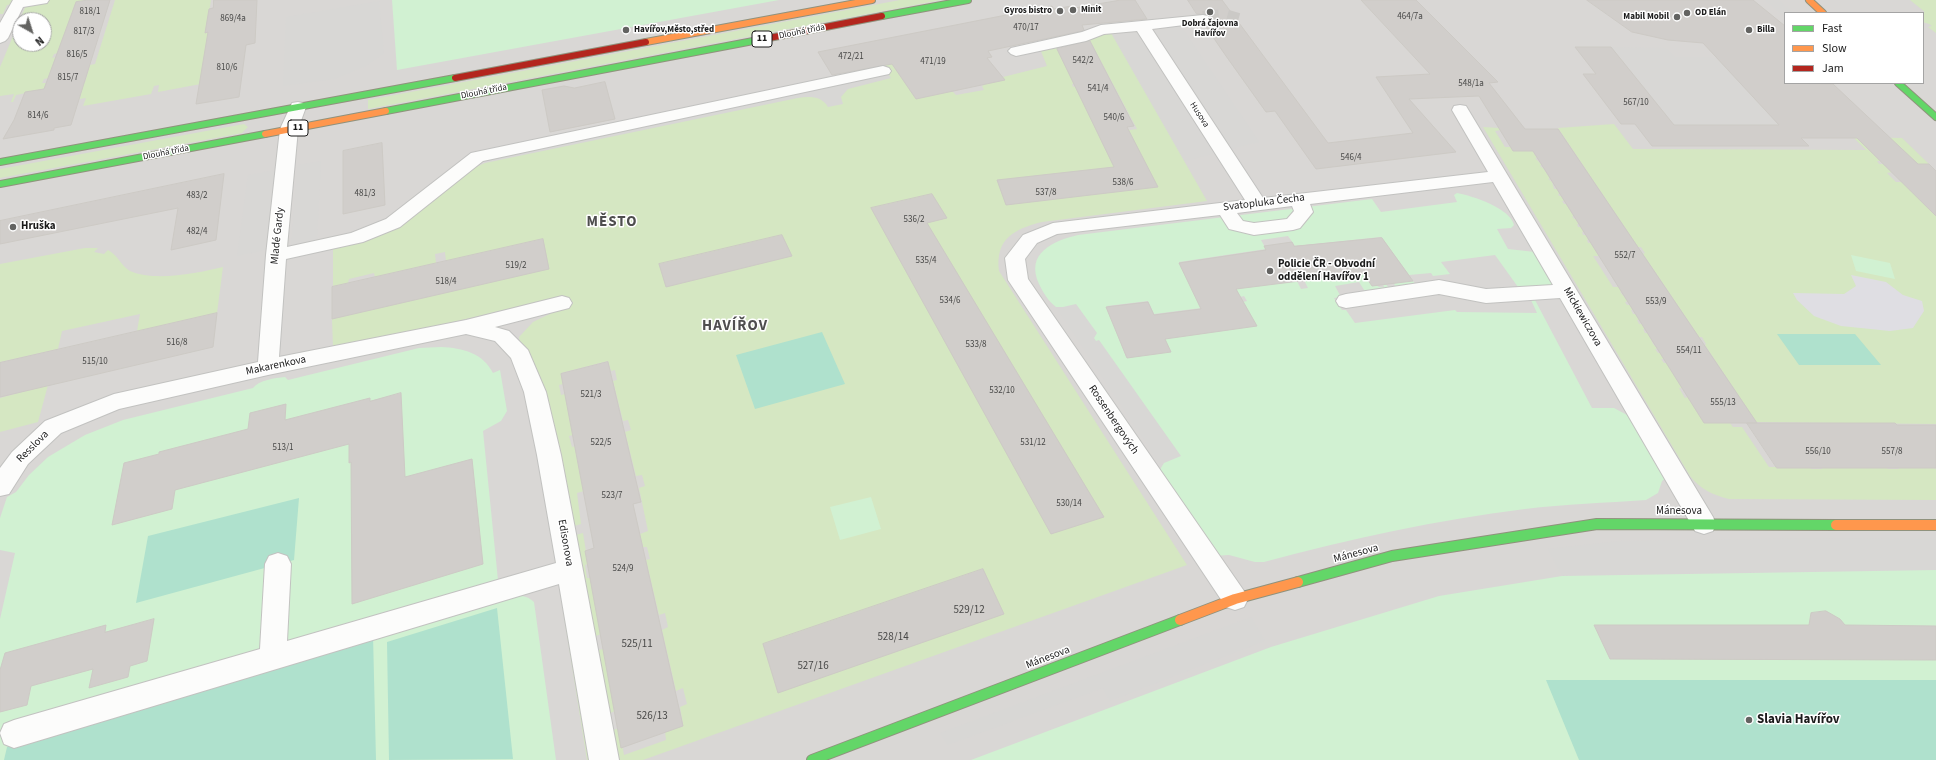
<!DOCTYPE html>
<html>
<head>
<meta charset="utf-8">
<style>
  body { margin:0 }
  #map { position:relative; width:1936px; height:760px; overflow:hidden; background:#eae8e4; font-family:"Source Sans 3",sans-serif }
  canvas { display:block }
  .legend { position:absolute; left:1784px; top:12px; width:140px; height:72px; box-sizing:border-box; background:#fff; border:1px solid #a4a4a4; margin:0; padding:5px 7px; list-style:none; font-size:12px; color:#1b1b1b }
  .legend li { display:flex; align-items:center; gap:8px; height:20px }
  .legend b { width:20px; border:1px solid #a4a4a4 }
  .north { position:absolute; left:12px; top:12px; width:40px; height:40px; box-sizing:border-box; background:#fff; border:1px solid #a4a4a4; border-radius:50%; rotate:141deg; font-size:11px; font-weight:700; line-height:16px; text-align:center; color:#1b1b1b }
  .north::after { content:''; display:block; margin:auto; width:14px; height:18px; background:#636361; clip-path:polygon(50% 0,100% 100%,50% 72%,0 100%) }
</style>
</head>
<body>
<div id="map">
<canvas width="1936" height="760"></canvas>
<ul class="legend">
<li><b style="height:5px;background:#63d668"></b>Fast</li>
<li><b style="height:5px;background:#ff974d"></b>Slow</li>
<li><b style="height:5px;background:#b3261e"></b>Jam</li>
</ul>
<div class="north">N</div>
</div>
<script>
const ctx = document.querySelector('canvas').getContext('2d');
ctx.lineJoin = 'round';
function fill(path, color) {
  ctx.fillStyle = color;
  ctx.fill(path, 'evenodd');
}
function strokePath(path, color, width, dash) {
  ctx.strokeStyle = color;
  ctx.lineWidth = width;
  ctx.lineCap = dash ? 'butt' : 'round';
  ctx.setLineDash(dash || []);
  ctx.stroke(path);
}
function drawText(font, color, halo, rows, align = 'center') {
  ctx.font = font + ' "Source Sans 3",sans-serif';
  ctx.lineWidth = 3;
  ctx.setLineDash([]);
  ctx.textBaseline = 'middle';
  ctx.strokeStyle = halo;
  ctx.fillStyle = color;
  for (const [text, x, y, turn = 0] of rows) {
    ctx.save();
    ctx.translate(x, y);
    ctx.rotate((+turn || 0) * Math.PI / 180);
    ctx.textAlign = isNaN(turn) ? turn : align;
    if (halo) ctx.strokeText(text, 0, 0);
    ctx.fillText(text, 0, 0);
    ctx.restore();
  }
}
fill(new Path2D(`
  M0,0h1936v760h-1936zM1785,13h138v70h-138zM20,20h24v24h-24z`), '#d9d7d5');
fill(new Path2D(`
  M1765,0h13l15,13h-8v4z
  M379,1l5,52 -20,14 -29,12 -52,7 3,-69z
  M1178,22l81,120 -74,19 -80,-131z
  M1611,47l55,1 9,9h32l10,2 62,66h-105z
  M883,71l8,7 -41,10 -9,9 2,7 -15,3 -4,-6 -19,-4 -17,3 -303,63v-7z
  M321,161l-4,78 -26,6 6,-80z
  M275,170l-9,80 -29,6 11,-81z
  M1076,304l105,152 -20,9 -105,-158h7z
  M1818,538l118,1v31l-374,6 -14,-27 72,-8z
  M1251,617l14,24 -155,60 -7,-13 -155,57 -8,-12z`), '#d8d7d5');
fill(new Path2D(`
  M0,0h88l-12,2 -18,51 -4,1 -2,4 4,-1 -7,21 -5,1 -2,4h5l-2,6 -29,6 -3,7h-2l3,-8 -14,2v-29l27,-64 -20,2 -4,9h-3zM20,20h24v24h-24z
  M115,0h96l-5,32h3l-3,51 -48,9 1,-7 -5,1 -3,8 -68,12 3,-8 -7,1 -11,-14 17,-3 5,-17 5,-1z
  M900,0h41l-573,109v-9z
  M1910,0h26v33l-8,-6 4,-1 -3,-2 -6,-2v-9h-10l12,-1z
  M1111,33l96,168 -165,21c-28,7 -47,17 -43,49l188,294 -544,195h-56l-35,-218 31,-9 5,31 -3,1 2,13h4l10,56 -5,2 2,14 6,-1 11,62 -7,3 3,17 8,-3 5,27 42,-15 -1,-9 18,-7 -3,-17 7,-3 -4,-16 -7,3 -14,-61 6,-3 -3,-14 -6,2 -13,-55 4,-1 -3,-12h-4l-3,-13 8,-3 -9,-43 6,-2 -3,-11 -6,1 -11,-44 6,-2 -3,-10 -5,1 -10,-40 4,-1 -2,-10 -4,1 -3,-10 -47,12 2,11 -4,1 2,10 4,-1 8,41 -4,1 3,11 3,-1 9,45 -7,2 4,31 -30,9 -32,-196 14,-15 25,-12 7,-11 -2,-3 -224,53 -6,-2 -1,-28 217,-51 -6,-29 -97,22 -1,-9 -10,2 1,9 -61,14 -1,-4 -25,6 -1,4 -15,3v-39l16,-3 127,-77 9,-4 303,-63c14,-3 32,-7 40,7l15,-3 -2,-7 7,-8 43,-11 -9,-13 10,-2 60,28 4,4 28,-5 -2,-4 2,-1v-1l21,-4 -2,-3 44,-11 -7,-17 16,-4 19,38 -3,1 1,3 3,-1 41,46 20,-3 -47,-88 -4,1 -3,-3z
  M244,124l4,3 -6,6 -242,45v-9z
  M1614,124l19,25 233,1 -13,-13 49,1 27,26h-23l-3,-4 -26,1 2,3h4l9,8 -5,1 9,9h6l34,34v208l-180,-2 -51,-77 1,-1 -4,-7h-3l-56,-83 2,-1 -4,-6h-3l-80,-119z
  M1483,127l16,1 2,2 -6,1 10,16h6l2,3h19l5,8h-2l7,7h-2l1,2 2,1 7,10 -2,1 4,3 2,7h3l3,4 -2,1 1,2h3l2,5h-2l2,3h2l8,12h-2l2,3h2l3,5h-2l1,3h3l3,4 -2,1 1,3h3l3,4 -2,1 1,3h3l8,13h-6l20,31h6l3,4 -2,1 8,9 -3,1 2,3h3l3,5h-2l2,4h3l3,6h-2l2,4h3l3,5h-2l2,4h3l5,11 5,5h-3l3,4h3l3,6h-3l3,4h3l16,25h-4l6,10 3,-1 41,25 4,5h9l27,40h41l1,2h11v-2h64l2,2h11l-1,-2h33l5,2v31l-207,-1c-16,-4 -29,-10 -39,-23z
  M85,248h13l-4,4 10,2 4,-4c10,5 13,16 22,21 25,11 68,2 93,-4l-6,46 -80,18 3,-17 -78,17 -4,18 -58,13v-98z
  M48,385l-10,37 -38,10v-34z`), '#d5e7c2');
fill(new Path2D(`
  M392,0h387l-382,70z
  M1457,193c16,3 53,15 57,32l-3,3 -14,1 11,20 27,3 18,30 -2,3 -33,2 -23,-32 -54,7 9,12 -17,2 -2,-3 -22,2 -28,-38 -86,9 -7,-10 -27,4 5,9 -87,13 22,46 -47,6 -6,-13 -41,5 19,51 38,-19 92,-12 -13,-24 4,-1 -3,-5 -4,1 -4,-9 61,-7 4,8 7,-1 -4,-8 58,-8 17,15h5l-1,-3h3l2,3 7,-1 -1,-3 18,-3 6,7 -52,6 -7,-11 -24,4 6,11 -7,1 8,12h4l9,13 100,-13 2,2 80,1 -6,-13h4l57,108h22l15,8 37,62 -4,3 -4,12 -12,7c-40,3 -81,4 -121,9 -89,11 -175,30 -261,53h-9l-26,-7 -17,1 -53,-85 5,-8 17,-7 -82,-116 -3,1 -2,-3 3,-5 -21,-29 -13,3h-7c-8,-6 -13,-15 -17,-23 -14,-31 14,-43 39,-49l294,-36 9,13 76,-10 -3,-7z
  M1851,255l39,8 5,16 -39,-8z
  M441,347c22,1 42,6 52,26l7,-3 7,41 -6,10 -18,10 17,169c13,-3 23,-8 34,2l22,158h-556v-141l15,-66 -15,-3v-32l7,-21 9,-5 13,-17 19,-18 37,-22 38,-15 130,-32c6,-8 22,-10 32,-11l3,3 131,-32z
  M871,497l10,32 -41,11 -10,-33z
  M1936,570v190h-965l300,-113 168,-51 123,-20z`), '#d1f1d2');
fill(new Path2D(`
  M822,332l23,52 -90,25 -19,-54z
  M1777,334h78l26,31h-82z
  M299,498l-5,62 -158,43 12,-67z
  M497,608l16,151 -124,1 -2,-118z
  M373,635l3,125h-372l3,-13z
  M1546,680h390v80h-357z`), '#afe1cd');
fill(new Path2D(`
  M1851,275l35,7 17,13 19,6 2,10 -11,17 -23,3 -49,-5 -27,-10 -17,-16 -4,-7 51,1 12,-8z`), '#dfdee3');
const building = new Path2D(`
  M89,0h21l-39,125 -17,3v2l-51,9 11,-19 11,-28 19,-3 32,-87z
  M214,0h43l-2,43 -9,2 -7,52 -43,7 12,-72 -3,1 4,-24 4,-1z
  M1121,0h14l12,19 -65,6 2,5 -2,1 -94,20 4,6 -5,1 18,22 -89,19 -24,-35 -60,11 -14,-23 234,-46 2,3 18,-3 1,2z
  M1188,0h34l106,143 85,-10 -37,-56 54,-3 -69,-74h55l82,82 -9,1 36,46h33l199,294h-53l-171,-272h-20l-34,-55 -70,3 47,53 -140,17 -41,-58 -9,1 -40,-56 -22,-32 4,-1 3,-3 -2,-5 -12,-1z
  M1587,0h166l32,26v57l48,1 85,80h11l7,7v45l-79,-78h-56l8,8h-157l-17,-22h-14l-38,-50h13l-21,-27h36l63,78h105l-76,-82 -35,-3 -36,-8z
  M1090,41l44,85 -7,1 31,60 -152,18 -9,-25 117,-13 -57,-118z
  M605,82l10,37 -65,13 -8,-42 22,-4 10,2z
  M382,143l3,62 -42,9v-63z
  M224,174l-8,66 -45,10 7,-42 -178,36v-23z
  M932,194l15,24 -20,5 177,294 -53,17 -180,-326z
  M782,235l10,21 -126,31 -7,-23z
  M1382,238l31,43 -41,5 -9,-13 -127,16 21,37 -92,13 6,13 -44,6 -21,-51 42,-5 6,13 47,-6 -22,-46 87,-13 -2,-4 28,-4 2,4z
  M543,239l6,30 -217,50v-32z
  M217,313l-4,34 -213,50v-34z
  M608,362l33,140 -8,2 50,222 -62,22 -36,-197 9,-3 -33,-174z
  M401,393l4,84 67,-18 11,105 -131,40 -1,-142 -2,1v-19l-174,46 -3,19 -60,16 12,-62 35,-9v-2l89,-23 2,-16 36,-9 -1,16 85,-22v3z
  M1747,423h148l2,2h39v43h-159z
  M983,569l21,45 -226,79 -15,-49z
  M1826,611l14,8 5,6 91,1v34l-326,-1 -16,-34h215l2,-12z
  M154,619l-7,42 -17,5 -2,11 -39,11 4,-19 -62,17 -4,19 -27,7v-42l5,-17 101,-28 -1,7z`);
fill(building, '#d1cecb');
strokePath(building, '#cdcac5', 1);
strokePath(new Path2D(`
  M1203,19l21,-2 14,4`), '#cbc9c6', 16, [16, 8]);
const street = new Path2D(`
  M13,0h36l-2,3 -24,4 -15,31 -3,3 -5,2v-20z
  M1203,15l5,1 2,3 -2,3 -56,7 111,169 225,-26 -36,-62 2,-4 6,-1 6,1 247,411 3,7 -3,7 -9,3 -9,-3 -135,-233 -74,5 -47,-9 -93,14 -7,-2 -3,-5 3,-5 7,-2 93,-14 47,9 67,-4 -60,-103 -183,22 3,8 -13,16 -7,2 -39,5 -25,-6 -9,-14 -163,19 -20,9 -12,16 3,20 216,312 4,8 -4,8 -9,3 -9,-3 -218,-327 -3,-22 18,-23 30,-12 192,-23 -108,-169 -33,3 -18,7 -70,15 -5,-2 -3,-3 3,-3 71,-16 19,-7zM1292,206l2,5 -7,8 -33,4 -11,-2 -6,-8z
  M883,66l6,2 2,3 -2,3 -406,87 -83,66 -37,15 -77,17 -7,98 187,-37 96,-24 7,2 3,5 -3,5 -74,19 14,4 19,19 18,42 15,63 58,305h-30l-30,-176 -545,164 -10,-4 -4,-11 4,-9 10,-4 246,-71 5,-85 4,-8 9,-3 9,3 4,8 -4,77 269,-78 -19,-108 -13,-63 -13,-34 -16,-17 -29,-7 -198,41 -149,34 -58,24 -33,31 -19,30 -9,2v-28l12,-16 33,-31 69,-27 144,-32 8,-107 14,-126 12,-26 6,-1 6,1 2,4 -8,22 -11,118 64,-14 35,-14 85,-66z`);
const fastFar1 = new Path2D(`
  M882,16l86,-16
  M1898,83l38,34
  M386,111l383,-73
  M0,162l455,-84
  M0,184l265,-50`);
const fast = new Path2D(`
  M1298,582l94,-26 205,-32 239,1
  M812,760l368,-140`);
const slowFar1 = new Path2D(`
  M1809,0l14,13
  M646,42l226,-42
  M265,134l121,-23`);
const slow = new Path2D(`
  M1836,525h100
  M1180,620l55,-21 63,-17`);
const jam = new Path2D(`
  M769,38l113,-22
  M455,78l191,-36`);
strokePath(street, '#c2c2c0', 2);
strokePath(fastFar1, '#90927d', 8);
strokePath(fast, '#90927d', 12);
strokePath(slowFar1, '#90927d', 8);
strokePath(slow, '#90927d', 12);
strokePath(jam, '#90927d', 8);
fill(street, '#fcfcfb');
strokePath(fastFar1, '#63d668', 6);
strokePath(fast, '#63d668', 10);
strokePath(slowFar1, '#ff974d', 6);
strokePath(slow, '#ff974d', 10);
strokePath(jam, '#b3261e', 6);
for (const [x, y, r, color] of [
  [1073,10,4,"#636361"],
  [1060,11,4,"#636361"],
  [1210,12,4,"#636361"],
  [1687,13,4,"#636361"],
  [1677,17,4,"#636361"],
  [626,30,4,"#636361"],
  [1749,30,4,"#636361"],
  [13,227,4,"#636361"],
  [1270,271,4,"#636361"],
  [1749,720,4,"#636361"]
]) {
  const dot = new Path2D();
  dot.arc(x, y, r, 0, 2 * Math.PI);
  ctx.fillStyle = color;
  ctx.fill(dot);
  strokePath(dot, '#fff', 1.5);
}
drawText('bold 9px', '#1b1b1b', '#fff', [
  ["Minit",1081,10],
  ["Gyros bistro",1052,11,"right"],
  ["OD Elán",1695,13],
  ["Mabil Mobil",1669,17,"right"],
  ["Dobrá čajovna",1210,24,"center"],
  ["Havířov",1210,34,"center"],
  ["Havířov,Město,střed",634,30],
  ["Billa",1757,30]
], 'left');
drawText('9px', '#484847', null, [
  ["818/1",90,12],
  ["464/7a",1410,17],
  ["869/4a",233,19],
  ["470/17",1026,28],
  ["817/3",84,32],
  ["816/5",77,55],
  ["472/21",851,57],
  ["542/2",1083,61],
  ["471/19",933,62],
  ["810/6",227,68],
  ["815/7",68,78],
  ["548/1a",1471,84],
  ["541/4",1098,89],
  ["567/10",1636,103],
  ["814/6",38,116],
  ["540/6",1114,118],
  ["546/4",1351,158],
  ["538/6",1123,183],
  ["537/8",1046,193],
  ["481/3",365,194],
  ["483/2",197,196],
  ["536/2",914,220],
  ["482/4",197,232],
  ["552/7",1625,256],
  ["535/4",926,261],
  ["519/2",516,266],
  ["518/4",446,282],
  ["534/6",950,301],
  ["553/9",1656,302],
  ["516/8",177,343],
  ["533/8",976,345],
  ["554/11",1689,351],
  ["515/10",95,362],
  ["532/10",1002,391],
  ["521/3",591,395],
  ["555/13",1723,403],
  ["522/5",601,443],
  ["531/12",1033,443],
  ["513/1",283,448],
  ["556/10",1818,452],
  ["557/8",1892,452],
  ["523/7",612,496],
  ["530/14",1069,504],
  ["524/9",623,569]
]);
drawText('9px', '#1b1b1b', '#fff', [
  ["Dlouhá třída",802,32,-11],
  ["Dlouhá třída",484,92,-11],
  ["Husova",1199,115,57],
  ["Dlouhá třída",166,153,-11]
]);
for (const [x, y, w] of [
  [762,39,20],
  [298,128,20]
]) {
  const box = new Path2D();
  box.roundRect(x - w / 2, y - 8, w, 16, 3);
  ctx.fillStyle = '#fff';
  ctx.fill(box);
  strokePath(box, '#1b1b1b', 1);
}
drawText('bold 10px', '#1b1b1b', null, [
  ["11",762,39],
  ["11",298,128]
]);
drawText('11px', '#1b1b1b', '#fff', [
  ["Svatopluka Čecha",1264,203,-7],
  ["Mladé Gardy",278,236,-84],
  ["Mickiewiczova",1582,317,60],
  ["Makarenkova",276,366,-12],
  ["Rossenbergových",1113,420,56],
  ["Resslova",33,447,-45],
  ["Mánesova",1679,512],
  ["Edisonova",565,543,80],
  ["Mánesova",1356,554,-15],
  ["Mánesova",1048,658,-21]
]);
drawText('bold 11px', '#1b1b1b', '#fff', [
  ["Hruška",21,227],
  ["Policie ČR - Obvodní",1278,265],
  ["oddělení Havířov 1",1278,278]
], 'left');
drawText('11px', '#484847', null, [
  ["529/12",969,611],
  ["528/14",893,638],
  ["525/11",637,645],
  ["527/16",813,667],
  ["526/13",652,717]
]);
drawText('bold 13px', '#1b1b1b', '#fff', [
  ["Slavia Havířov",1757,720]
], 'left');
ctx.letterSpacing = '1px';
drawText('bold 15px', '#4e4e4e', '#fff', [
  ["MĚSTO",612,223],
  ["HAVÍŘOV",735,327]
]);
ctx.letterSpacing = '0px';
</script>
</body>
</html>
